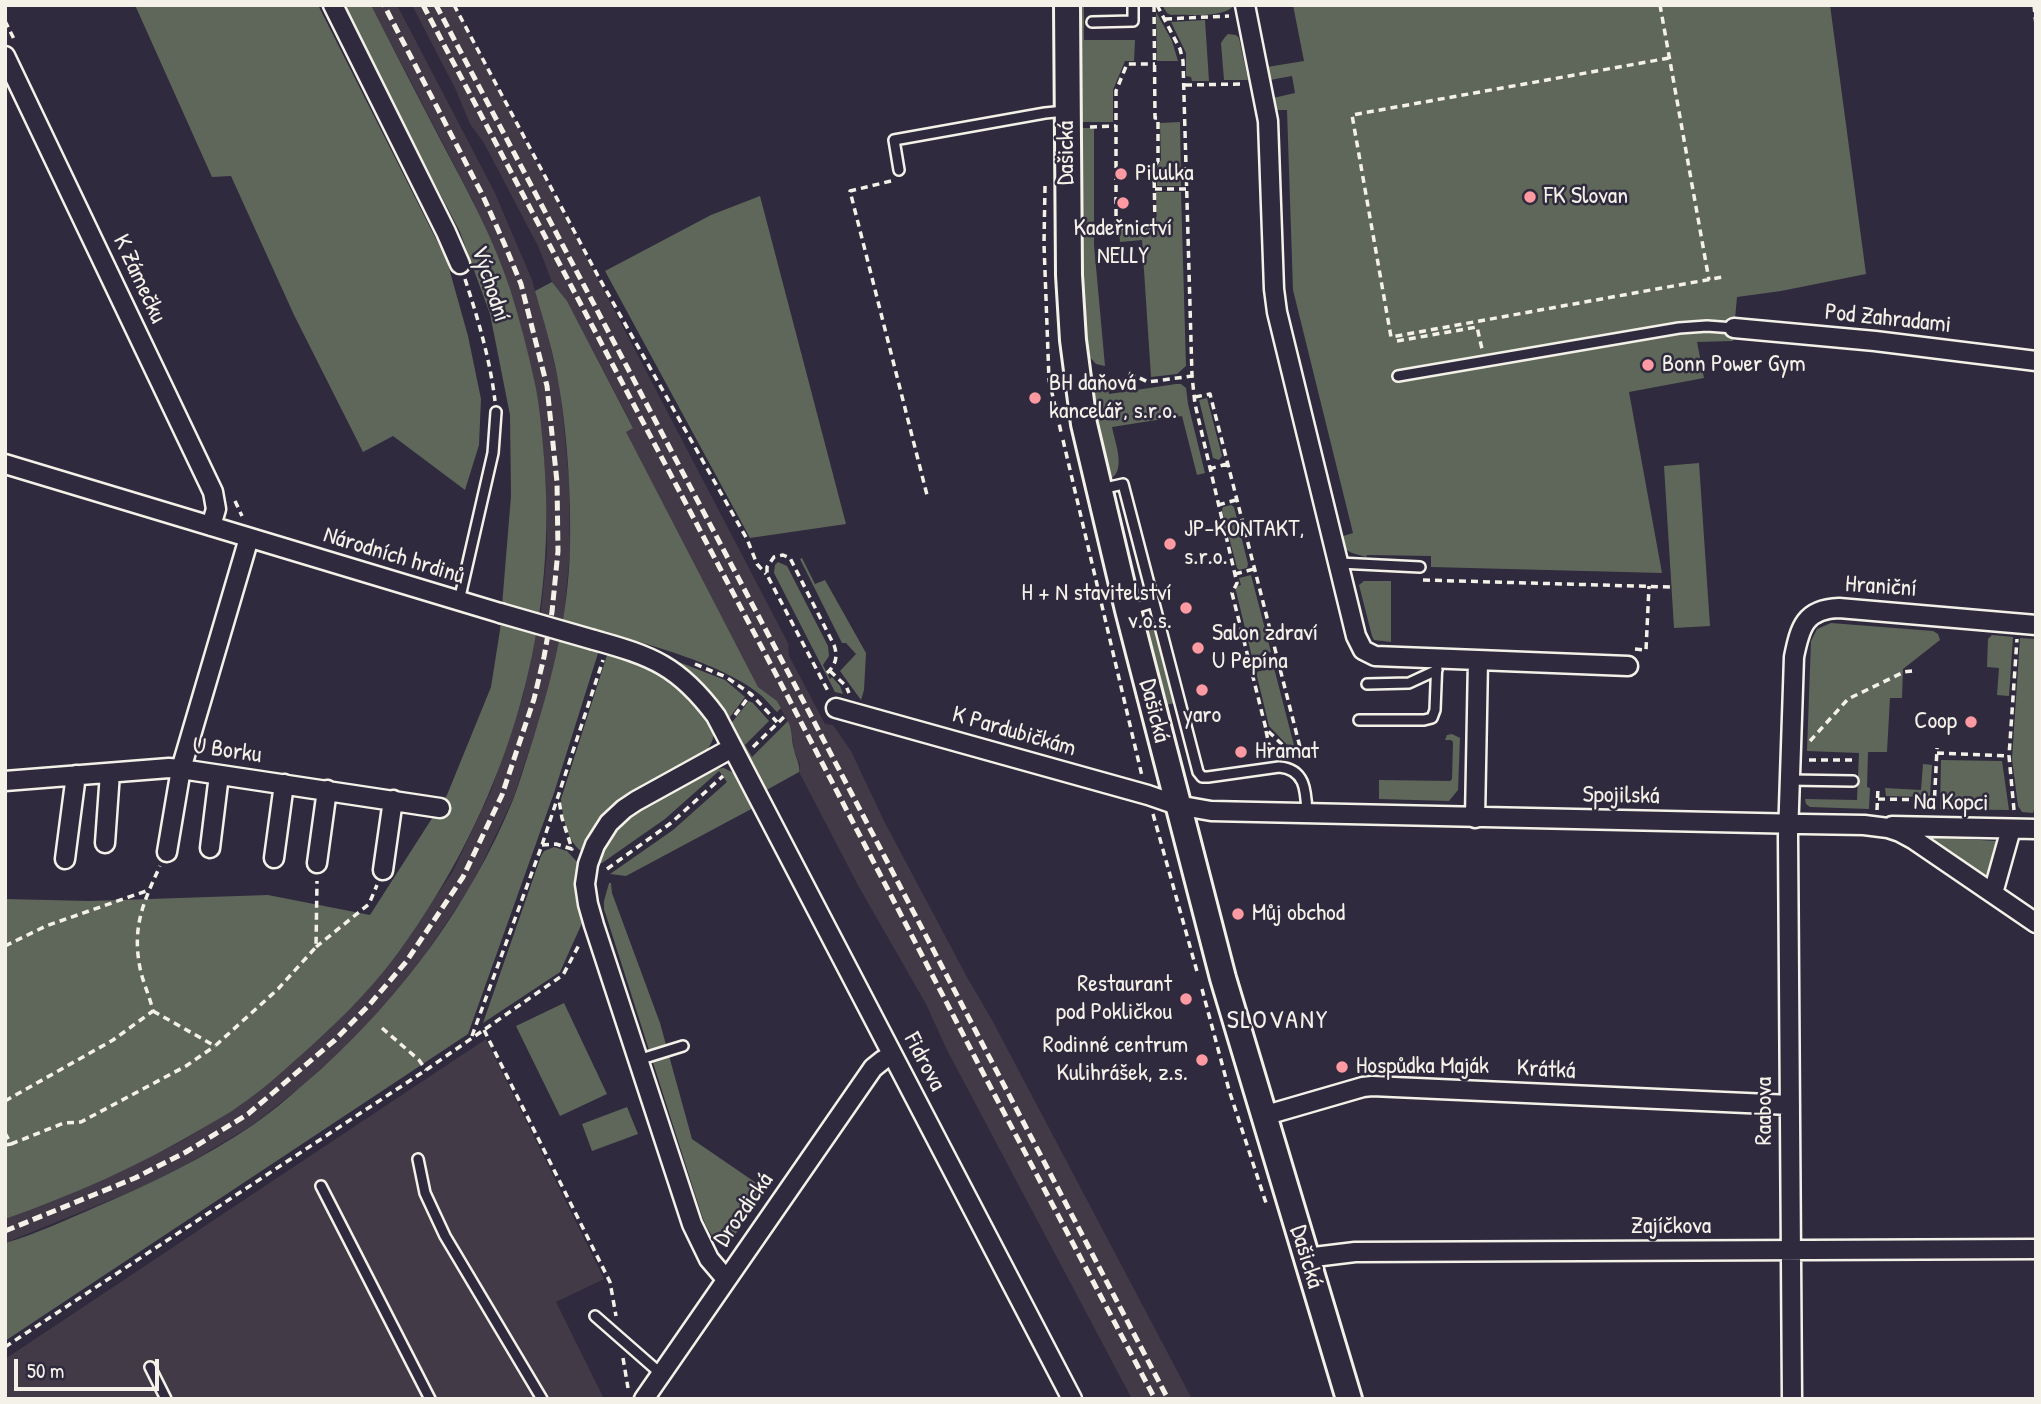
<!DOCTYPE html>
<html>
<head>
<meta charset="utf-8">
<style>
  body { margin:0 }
  #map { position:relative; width:2041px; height:1404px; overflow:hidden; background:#2f2a3d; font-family:"Patrick Hand",sans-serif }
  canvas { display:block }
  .frame { position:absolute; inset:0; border:7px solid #f4f1e8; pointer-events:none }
  .scale { position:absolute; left:14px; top:1359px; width:145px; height:32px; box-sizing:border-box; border:4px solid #f4f1e8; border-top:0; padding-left:9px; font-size:21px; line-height:24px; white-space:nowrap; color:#f4f1e8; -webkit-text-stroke:5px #2f2a3d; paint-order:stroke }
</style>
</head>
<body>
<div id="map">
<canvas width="2041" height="1404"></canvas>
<div class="frame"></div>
<div class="scale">50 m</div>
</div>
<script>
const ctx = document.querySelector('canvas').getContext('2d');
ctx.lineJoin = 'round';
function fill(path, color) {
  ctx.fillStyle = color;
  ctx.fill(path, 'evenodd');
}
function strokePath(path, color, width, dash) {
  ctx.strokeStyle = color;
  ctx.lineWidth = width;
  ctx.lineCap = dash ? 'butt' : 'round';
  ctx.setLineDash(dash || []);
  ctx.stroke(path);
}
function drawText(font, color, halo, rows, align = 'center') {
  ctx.font = font + ' "Patrick Hand",sans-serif';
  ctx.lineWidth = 5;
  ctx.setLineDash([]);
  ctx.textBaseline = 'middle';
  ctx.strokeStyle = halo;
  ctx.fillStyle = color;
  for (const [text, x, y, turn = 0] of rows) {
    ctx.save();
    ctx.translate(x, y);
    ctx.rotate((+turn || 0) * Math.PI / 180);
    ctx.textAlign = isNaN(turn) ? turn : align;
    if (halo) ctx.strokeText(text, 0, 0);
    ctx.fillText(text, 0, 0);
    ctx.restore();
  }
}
fill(new Path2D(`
  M371,5h26l97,186 38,89 16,56 11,48 5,42 5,55 1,71 -6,62 -8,45 -11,43 -32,97 -40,84 -58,87 -37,43 -35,36 -40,36 -49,39 -63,38 -51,26 -135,55v-24l125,-52 50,-25 61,-37 86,-73 70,-77 56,-84 38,-80 32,-95 18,-85 6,-60 -1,-69 -5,-53 -68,-228z
  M412,5h43l333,638 1,13 36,68 8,1 18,26 33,70 84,158 24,41 200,379h-60l-185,-349 -21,-46 -67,-117 -60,-115 1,-8 -6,-12 -3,-24 -14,-27 -19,-14 -133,-255 8,-5 -66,-126 -15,-19 -13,-34 -55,-105 -14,-19 -14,-34z
  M486,1039l118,240 -48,23 48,97h-599v-40z`), '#433a48');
fill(new Path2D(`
  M135,5h183l129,256 21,75 13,63 -2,46 -14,45 -72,-54 -30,16 -69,-137 -63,-139 -19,1z
  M342,5h29c23,45 46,90 69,134 26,49 53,98 70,150 10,31 18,63 25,95 5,24 7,50 9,74 15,179 -41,351 -146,495 -28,38 -63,72 -98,103 -19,17 -38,34 -58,48 -12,9 -26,16 -39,24 -62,37 -130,67 -198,91v-320l85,2 178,-6 102,20 77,-120 44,-108 9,-57 11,-134 -1,-81 -20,-101 -30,-82z
  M1080,5h42l-38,2v33h51l-1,21h-9l-12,29v32h-32z
  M1162,5h72c-10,14 -47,9 -63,10l-4,-2z
  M1293,5h537l36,269 -85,17 -44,6 -4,44 -36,1 7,36 -75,14 33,181 -231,-6v-11l-64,-1 -1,2 -14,-4 -9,-5 -3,-11 13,-4 -60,-243 -6,-180h-12l-4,-8 2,-4 22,-5 -3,-17 -22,4 -3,-13 37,-6z
  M1156,12l16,29 6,20h-21z
  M1205,20l4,61h-17l-1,-4 -5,-1v-23l-15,-31z
  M1228,34l8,1 3,3 9,42h-24l-3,-37 4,-6z
  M1180,122l1,64h-24v-18l4,-8 -1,-37z
  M1081,128h13v117l11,121 -9,-2 -9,-10 -5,-62z
  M1156,192h25l5,174 -9,8 -26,3 -9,-137 -22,2 -1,-13 38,-1z
  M760,196l86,328 -96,14 -145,-267 106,-56z
  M552,282l15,19 66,127 -7,4 132,255 19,14 4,7 -4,4c-6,-6 -12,-14 -19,-19 -40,-31 -105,-46 -153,-62l-51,162 -86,241 -463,307v-98c31,-9 61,-23 91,-36 54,-23 108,-49 157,-82 23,-16 45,-36 66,-54 83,-75 151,-167 194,-271 8,-21 14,-43 21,-64 19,-60 34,-122 36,-186 1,-54 -2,-110 -11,-164 -5,-32 -15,-64 -24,-95z
  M1176,384h5l5,4 2,16 17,69 -8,2 -15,-59 -70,11c3,16 15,44 -3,53l-17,-81c3,-8 6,-12 15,-14l2,9z
  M1207,398l15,58 -3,4 -6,-2 -14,-58z
  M1699,463l11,163 -36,2 -10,-162z
  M1231,505l3,2 14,57 -1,4 -8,2 -2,-2 -15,-58 1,-3z
  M802,558l13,26 10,-4 41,73 -2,37 -3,10 -21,-29 16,-17 -10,-11h-4l-42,-84z
  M778,562l9,4 41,80 1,10 -6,9 7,14 2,-2 8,9 3,8 -8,-2 -61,-119 1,-8z
  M1251,575l20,77 -19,5 -17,-70 6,-2 -2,-7z
  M1364,581h27v61l-17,-2 -2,-4 -13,-51z
  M1831,623l102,8 5,3 2,6 -37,29 -1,29h-12l-3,54h-19l-1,35 3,1 -1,21 -59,-2 -4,-3 -1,-5 52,1 2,-47 -52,-2 4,-110 6,-12z
  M1155,629l20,74 -9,2 -18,-74z
  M1992,635l21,2 -4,59 -12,-1 2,-27 -12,-1 1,-28z
  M2020,638l16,1v164l-3,10 -11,-1 -4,-6 -6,-47z
  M608,652c15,5 33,8 46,16 16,10 57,45 59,62 2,8 -2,14 -6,20l-89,51 -20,21 -17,29c-15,-11 -18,-35 -20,-52z
  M666,657l59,23 20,17 -18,24 -61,-63z
  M1274,668l22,85v1l-27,-28 -13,-54z
  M749,701l4,2 16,18 -24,24 7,12 36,-36c5,10 3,19 6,29 2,9 6,13 5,22l-36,20 -34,-66z
  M1452,734l8,4 -2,52 -9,11 -70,-2v-19l71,1 2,-2 1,-37 -2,-2h-6l2,-5z
  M1941,760l61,1 7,49 -69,-1z
  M1923,764l9,1 -2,30 -2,2 -42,-1 -1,-8 36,2z
  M724,768l10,5 21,34 -129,69 -16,-2 63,-44 54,-48 -8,-11 -54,48 -63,44h-4c5,-44 83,-75 118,-94z
  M1929,837l67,4 1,8 -8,29h-4l-58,-39z
  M554,847l13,4 11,12 -3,32 8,26 -23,51 -77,51 58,-167 3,-5z
  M609,883h2l1,10 48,130 32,116 73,50 -38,58c-15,-8 -19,-16 -25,-31l-98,-307v-8z
  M564,1003l43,91 -47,22 -44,-90z
  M627,1107l11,27 -46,17 -10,-27z`), '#5f675b');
const service = new Path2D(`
  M1092,22l41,-1v-16
  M899,170l-5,-30 151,-27 20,-2
  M1398,376l281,-48 28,-2 27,2
  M1101,489l22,-5 75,288 4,5h6l71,-10c27,2 27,25 28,47
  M1339,563l81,4
  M459,601l34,-148 3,-41
  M1129,610l25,-8
  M1367,684l42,-1 28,-13
  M1359,720h65l8,-2 3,-8 2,-51
  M1790,780l63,1
  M638,1060l45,-14
  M418,1159l7,34 20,43 97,163
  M321,1186l109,213
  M595,1316l65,57
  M150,1367l16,32`);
const minor = new Path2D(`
  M333,5l113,227 14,32
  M1245,5l23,116 6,168 3,23 79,324 7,14 12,6 103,4 -3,158
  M5,56l208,436 3,17 -5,17
  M1734,328l141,13 161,20
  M5,464l495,149
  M594,640c58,16 85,26 122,76l356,683
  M1478,660l150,6
  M836,708l312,87 29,10 34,6 592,13 61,1 24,3 12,4 13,7 123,84
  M5,781l164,-13 12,1 259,39
  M1892,826l144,3
  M105,843l5,-70
  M210,848l9,-73
  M167,852l14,-83 68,-231
  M274,858l10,-74
  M65,859l11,-84
  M317,863l10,-73
  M383,870l10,-70
  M1993,893l18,-64
  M1263,1116l100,-29 9,-1 418,19
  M1306,1258l49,-6 681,-3
  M726,1279l-17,-20 -17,-35 -98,-299 -6,-21 -3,-20 3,-20 7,-19 14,-22 15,-14 12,-8 96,-53
  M644,1399l229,-331 10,-8 9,-5
  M1792,1399l-4,-563 6,-179c6,-30 11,-48 45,-49l197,17`);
const secondary = new Path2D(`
  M1067,5l2,270 4,65 11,84 44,186 95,368 126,421`);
strokePath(service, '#f4f1e8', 14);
strokePath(minor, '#f4f1e8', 23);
strokePath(secondary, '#f4f1e8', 30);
strokePath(new Path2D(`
  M454,5l144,271 149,263 10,25 9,10
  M1157,5l23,44 3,12 9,315 3,28 42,179 -5,10 34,136 27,26
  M1660,5l49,275
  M2034,5l2,20
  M1165,19l64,-3
  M5,21l9,18
  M1669,58l-317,57 39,222 332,-60
  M1185,85l57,-1
  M1090,127l26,-1
  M891,181l-41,10 78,308
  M1045,186l-1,58 5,136 12,52
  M1155,189h33
  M1110,228l45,-1 -1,-59 4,-7v-43h-3l-1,-113
  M1116,228v-137l11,-27h28
  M465,279c13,40 25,80 30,122
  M1397,341l80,-14 5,22
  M1129,373l19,9 44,-6
  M1195,397l15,-3 93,365
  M1063,440l79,336
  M1209,469l18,-5
  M235,501l7,15
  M1218,505l18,-5
  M1235,574l19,-5
  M1423,580l247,7
  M1635,649l11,1 3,-64
  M695,664l31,13 25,17 26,28
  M1250,666l27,-7
  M830,671l16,15 3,7
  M827,673c9,-8 11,-17 7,-28l-44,-87 -7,-3 -9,2 -7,10v8l62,118
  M735,715l16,-21
  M1266,731l5,23
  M1810,741l38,-42 56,-27 8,-1
  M753,747l31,-30
  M1937,753l72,3
  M1809,760h47
  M1878,799l56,1
  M1934,809l3,-61
  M1877,810l1,-22
  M2014,810l-5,-54 8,-117
  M1153,814l45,161
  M542,845l14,-1 16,5 -10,-31 -3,-18
  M607,869l64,-46 52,-47
  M5,946l41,-20 103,-36
  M316,947l53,-43 8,-19
  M1202,989l27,101 37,113
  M153,1011l62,35 63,-57 38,-42 1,-66
  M382,1028l37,32 7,10
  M484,1030l126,252 6,34
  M472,1036l70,-191 61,-185
  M5,1101l108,-61 40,-29c-3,-14 -10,-28 -13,-43 -8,-41 3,-65 20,-102
  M5,1133l6,11 -6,1
  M11,1144l53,-21 17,-1 105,-56 29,-20
  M5,1347l421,-277 137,-95 17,-32
  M623,1358l5,30`), '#f4f1e8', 3.5, [7, 5]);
strokePath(service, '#2f2a3d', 9);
strokePath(minor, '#2f2a3d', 18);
strokePath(secondary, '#2f2a3d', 24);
strokePath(new Path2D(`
  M423,5l366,694 192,370 174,330
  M436,5l362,686 370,708
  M5,1231l130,-53 51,-26 62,-38 87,-74 35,-36 36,-42 57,-85 39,-82 32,-96 10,-42 8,-45 6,-61 -1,-69 -10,-96 -26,-102 -17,-41 -21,-47 -99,-191`), '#f4f1e8', 5, [10, 5]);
const minorBridge = new Path2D(`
  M500,613l94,27`);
strokePath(minorBridge, '#f4f1e8', 23, []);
strokePath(minorBridge, '#2f2a3d', 18);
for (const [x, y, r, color] of [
  [1121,174,7,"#ff9aa2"],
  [1530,197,7,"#ff9aa2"],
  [1123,203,7,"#ff9aa2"],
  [1648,365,7,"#ff9aa2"],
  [1035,398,7,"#ff9aa2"],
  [1170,544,7,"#ff9aa2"],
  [1186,608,7,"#ff9aa2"],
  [1198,648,7,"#ff9aa2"],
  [1202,690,7,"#ff9aa2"],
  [1971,722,7,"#ff9aa2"],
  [1241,752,7,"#ff9aa2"],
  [1238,914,7,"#ff9aa2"],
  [1186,999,7,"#ff9aa2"],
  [1202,1060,7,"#ff9aa2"],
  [1342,1067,7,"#ff9aa2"]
]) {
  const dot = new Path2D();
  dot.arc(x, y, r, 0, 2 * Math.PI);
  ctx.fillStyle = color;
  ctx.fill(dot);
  strokePath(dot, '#2f2a3d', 2.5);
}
drawText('24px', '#f4f1e8', '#2f2a3d', [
  ["Dašická",1067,153,-90],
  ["K Zámečku",139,279,65],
  ["Východní",490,284,72],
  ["Pod Zahradami",1888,319,6],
  ["Národních hrdinů",394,556,17],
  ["Hraniční",1881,587,4],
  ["Dašická",1154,711,76],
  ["K Pardubičkám",1014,732,16],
  ["U Borku",227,751,8],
  ["Spojilská",1621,796,1],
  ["Na Kopci",1951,803,1],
  ["Fidrova",924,1062,62],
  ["Krátká",1546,1070,3],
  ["Raabova",1765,1111,-90],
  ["Drozdická",744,1210,-55],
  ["Zajíčkova",1671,1227],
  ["Dašická",1306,1257,73]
]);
drawText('24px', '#f4f1e8', '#2f2a3d', [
  ["Pilulka",1135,174],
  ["FK Slovan",1544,197],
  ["Kadeřnictví",1123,229,"center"],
  ["NELLY",1123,257,"center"],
  ["Bonn Power Gym",1662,365],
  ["BH daňová",1049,384],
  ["kancelář, s.r.o.",1049,412],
  ["JP-KONTAKT,",1184,530],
  ["s.r.o.",1184,558],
  ["H + N stavitelství",1172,594,"right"],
  ["v.o.s.",1172,622,"right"],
  ["Salon zdraví",1212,634],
  ["U Pepína",1212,662],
  ["yaro",1202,716,"center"],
  ["Coop",1957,722,"right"],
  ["Hramat",1255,752],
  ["Můj obchod",1252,914],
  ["Restaurant",1172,985,"right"],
  ["pod Pokličkou",1172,1013,"right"],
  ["Rodinné centrum",1188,1046,"right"],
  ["Kulihrášek, z.s.",1188,1074,"right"],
  ["Hospůdka Maják",1356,1067]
], 'left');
ctx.letterSpacing = '2px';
drawText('26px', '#f4f1e8', '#2f2a3d', [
  ["SLOVANY",1278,1021]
]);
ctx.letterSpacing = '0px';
</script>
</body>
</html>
